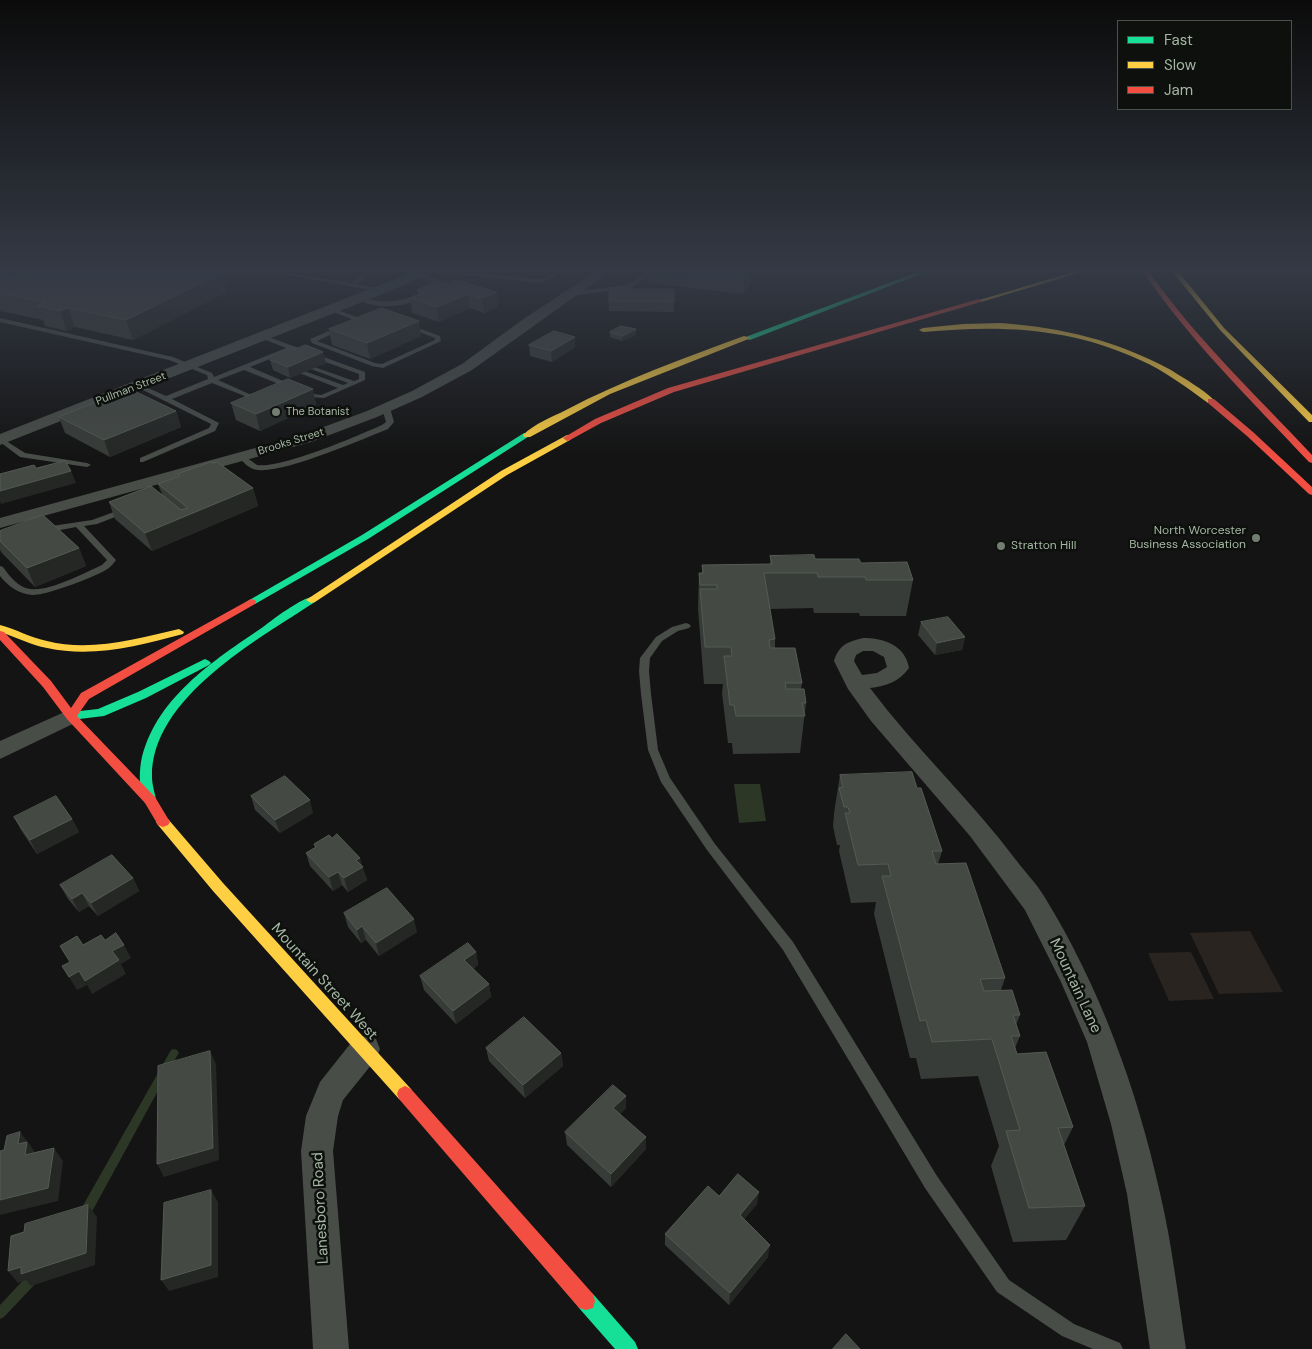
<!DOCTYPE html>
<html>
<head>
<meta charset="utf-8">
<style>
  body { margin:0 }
  #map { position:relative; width:1312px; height:1349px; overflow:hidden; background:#141414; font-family:"DM Sans",sans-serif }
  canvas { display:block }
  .legend { position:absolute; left:1117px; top:20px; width:175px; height:90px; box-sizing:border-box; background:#0e100e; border:1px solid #4a534a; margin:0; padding:6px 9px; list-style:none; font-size:15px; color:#a5b7a3 }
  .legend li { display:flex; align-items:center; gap:10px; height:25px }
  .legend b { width:25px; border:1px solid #4a534a }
</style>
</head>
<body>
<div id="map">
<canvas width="1312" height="1349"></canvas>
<ul class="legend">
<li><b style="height:6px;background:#16e098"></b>Fast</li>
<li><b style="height:6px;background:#ffcf43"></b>Slow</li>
<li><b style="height:6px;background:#f24e42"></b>Jam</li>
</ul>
</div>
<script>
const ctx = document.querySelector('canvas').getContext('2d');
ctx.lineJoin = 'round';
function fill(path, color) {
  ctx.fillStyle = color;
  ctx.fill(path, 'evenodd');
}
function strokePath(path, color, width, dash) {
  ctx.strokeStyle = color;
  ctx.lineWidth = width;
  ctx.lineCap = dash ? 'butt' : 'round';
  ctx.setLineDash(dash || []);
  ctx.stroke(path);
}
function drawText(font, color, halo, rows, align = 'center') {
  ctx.font = font + ' "DM Sans",sans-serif';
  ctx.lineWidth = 5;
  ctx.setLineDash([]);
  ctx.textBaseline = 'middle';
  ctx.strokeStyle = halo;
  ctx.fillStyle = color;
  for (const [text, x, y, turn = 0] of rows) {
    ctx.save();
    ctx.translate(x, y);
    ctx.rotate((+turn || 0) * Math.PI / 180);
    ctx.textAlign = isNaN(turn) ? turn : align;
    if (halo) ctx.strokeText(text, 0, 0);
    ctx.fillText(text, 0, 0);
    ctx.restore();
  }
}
fill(new Path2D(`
  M1250,931l33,61 -64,2 -29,-61z
  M1191,952l23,47 -45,2 -21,-48z`), '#2a2420');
fill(new Path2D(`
  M734,784h26l6,37 -27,2z`), '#2c3726');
fill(new Path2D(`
  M174,1049l3,1 2,3 -2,3 -88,161 -4,1 -4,-1 -1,-4 1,-4 90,-159z
  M34,1271l4,2 2,4 -2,4 -34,36 -4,2v-14l30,-32z`), '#2c3726');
fill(new Path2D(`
  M260,270h12l79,13 17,-13h6l-17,14 27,6 -3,2z
  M399,270h8l42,13 -12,9h-4v-2l9,-6z
  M431,270h17l92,9c9,-2 16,-9 26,-9l-16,10 -10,3 -106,-11z
  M651,270h6l-26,18 -61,8 -3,-2 3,-2 57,-7z
  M421,294l3,2c-17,12 -49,14 -67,3l3,-2c25,7 37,5 61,-3z
  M332,308l28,10 8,-4 3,2 -11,6 -30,-11v-2z
  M0,318l173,39 39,16 2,4 72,-29 -25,-10 -1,-1 3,-2 102,37v8l-41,18 -13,-1 -67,-27 -26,10 38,17v2h-4l-40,-16 -40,16 47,24 -4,8 -72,31h-3v-4l69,-30 2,-4 -74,-37v-2h4l25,11 42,-17 -1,-4 -38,-15 -169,-38zM292,350l67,24v5l-5,2 -51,-18 -5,1 50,19 -5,2 -50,-18h-4v2l49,19 -17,7 -7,-1 -64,-27z
  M406,325h4l30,11 1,5 -58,27 -11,-2 -60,-23 -2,-4 31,-13h4v2l-28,13 58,22 7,1 53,-24v-2l-29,-11z
  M383,406l7,2 4,14 -6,7c-28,11 -103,44 -130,41 -9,-1 -14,-7 -19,-13l4,-2 14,10c24,4 100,-29 125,-40l4,-3 -4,-14z
  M0,437l25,16 62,10 4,2 -4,2 -67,-10 -20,-15z
  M125,508l4,2 -1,2 -31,12 -13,2 32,34c-2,3 -5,6 -7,8 -11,8 -64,28 -77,27 -13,-1 -24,-9 -32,-19v-10l3,1c7,10 15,20 27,22 19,3 54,-16 72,-24l5,-5 -31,-33 -31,6 -4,-3 4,-3 47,-7z
  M686,623l3,1 2,2 -2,2 -11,3 -16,10 -12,17 -1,13 2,23 7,56 12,28 45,66 78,98 144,234 72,104 65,44 46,19 3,6h-30l-31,-13 -65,-44 -72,-104 -142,-238 -76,-100 -46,-68 -13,-32 -7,-56 -2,-23 1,-13 16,-21 16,-10z`), '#484d48');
fill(new Path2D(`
  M418,270h16l-2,3 -47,20 -385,152v-11z
  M598,270h14l-140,100 -50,27 -45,20 -66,25 -311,86v-10l299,-82 68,-25 45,-20 50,-27 60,-44z
  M863,638c21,0 42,7 46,30 -10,14 -23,18 -39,20 45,60 101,112 146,172 9,12 20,23 28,36 56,91 93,193 116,297 12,51 18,104 26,156h-36l-23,-155 -16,-70 -24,-82 -26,-60 -36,-72 -55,-74 -99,-115 -23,-32 -14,-28c5,-16 13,-19 29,-23zM873,651l11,6 3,10 -10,6 -15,2 -8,-14 2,-6 7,-4z
  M71,709l8,2 3,5 -3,5 -79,38v-18z
  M365,1035l11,4 4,10 -4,10 -33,41 -5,16 -5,35 16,198h-36l-12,-198 5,-35 14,-34 34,-43z`), '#484d48');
fill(new Path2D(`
  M923,270h8l-181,70 -7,-2z
  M524,433h6l1,2 -163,104 -113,65h-8l-1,-2 116,-67z
  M311,597l5,3 -1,2c-58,38 -164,96 -163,175 0,8 3,16 4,23l-1,3h-10c-6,-11 -6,-28 -4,-41 13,-63 72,-101 122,-135 12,-9 34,-26 48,-30z
  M205,659l4,2 2,2 -2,2 -63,33 -42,18 -33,4 -6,-4 6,-4 27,-3 40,-17z
  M586,1292l7,2 42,48 3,7h-23l-36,-41 -2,-7 2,-7z`), '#16e098');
fill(new Path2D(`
  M1080,270h9l-108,32 -5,-1z
  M1171,270h6l47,58 88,87v7h-3l-89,-92z
  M1001,323c63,5 114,17 170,47 14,9 32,19 44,31l-7,2c-22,-16 -43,-32 -68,-43 -71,-33 -140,-35 -217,-28l-4,-2 4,-2 40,-4z
  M744,336l7,2 -141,56 -80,43h-6l-1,-2c11,-11 29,-18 43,-25 57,-30 118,-52 178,-74z
  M567,435l4,3 -1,2 -63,35 -192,127 -4,1 -5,-3 195,-129z
  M0,625c16,4 31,13 47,16 43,11 90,-2 132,-12l5,3 -1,2c-45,12 -90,24 -136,14 -16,-3 -31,-11 -47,-16z
  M163,817l5,2 55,64 188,206 2,5 -2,5 -6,3 -6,-3 -186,-208 -55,-66 -2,-3 2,-3z`), '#ffcf43');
fill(new Path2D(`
  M1142,270h6c47,68 108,125 164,185v8l-3,-1c-58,-62 -120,-122 -167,-192z
  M979,299l3,2 -1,1 -307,90 -73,31 -31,17 -3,1 -4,-3 32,-19 73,-31z
  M1208,399h6l39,33 59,55v8l-3,-1 -62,-58 -39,-33z
  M251,599l4,1 1,2 -1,2 -166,95 -12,17 78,81 15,25 -2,3 -5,2 -5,-2 -13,-22 -78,-84 -24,-32 -43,-47v-9l4,1 47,49 20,27 10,-15z
  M405,1086l6,3 182,205 2,7 -2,7 -7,2 -7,-2 -180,-209 -2,-5 2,-5z`), '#f24e42');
fill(new Path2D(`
  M0,270l227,22 -94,48 -58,-13 -8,4 -22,-5 -2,-6 -43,-9z
  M523,270h34l-7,5z
  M649,270h132l-5,5 -24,-4 -1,12 -8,11 -94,-11z
  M443,285l54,7 1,15 -14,6 -14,-5 -31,14 -27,-9 -2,-15 8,-3 -1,-5z
  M674,289v23l-65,-1v-10z
  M329,329l92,7 -51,23 -38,-14z
  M636,329v6l-14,6 -12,-4v-5z
  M575,337v10l-23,15 -22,-6 -1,-11z
  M270,360l56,3 -36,15 -17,-8z
  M313,389l3,16 -56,26 -24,-11 -5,-17z
  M176,411l5,16 -71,30 -45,-24 -6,-16z
  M178,474l75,14 5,18 -106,45 -37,-32 -6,-17 53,-8 -4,-10 20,-8z
  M0,531l79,17 7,18 -51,21 -34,-35 -1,-3z
  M770,556l91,7 52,17 -7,36h-46l-1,-3h-45l-1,-5 -43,1 5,30v9l27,35 -1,6 5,14 -6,50 -67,1 -1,-11h-4l-6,-50 1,-9h-19l-6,-75 1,-36h3v-8l68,-1z
  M921,622l44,15 -3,13 -27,5 -17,-20z
  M840,775l77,13 25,63 -4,13 67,114 -4,12 19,25 -4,10 4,11 -5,12 2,6 56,73 -9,18 21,61 -19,34 -53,2 -22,-76 8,-20 -21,-70 -57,3 -5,-21h-6l-36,-144 2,-12 -25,1 -12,-52 1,-6h-3l-4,-19 1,-10v-3z
  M251,796l62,17 -33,20 -25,-23z
  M14,817l58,2 7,13 -42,22 -16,-24z
  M314,844l48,22 5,14 -19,12 -6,-7 -9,6 -23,-25 -4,-13 9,-5z
  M133,878l6,13 -41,25 -9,-10 -10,6 -11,-13 -8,-14z
  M344,913l73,19 -38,24 -13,-16 -5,3 -13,-16z
  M476,952l2,13 -5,4 16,15 2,13 -35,27 -32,-34 -4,-14z
  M486,1048l75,5 2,13 -38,32 -36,-37z
  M626,1096v12l-6,6 26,35 -35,38 -44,-42 -2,-13z
  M719,1196l38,8 -13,15 24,38 -39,48 -64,-60v-11z`), '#383c38');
fill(new Path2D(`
  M550,270h7l-7,5z
  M751,270h1l-1,13 -8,11 1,-15z
  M776,270h5l-5,5z
  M222,273l5,19 -94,48 -7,-20z
  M497,292l1,15 -14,6 -2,-15z
  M468,294l2,14 -31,14 -2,-15z
  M68,308l7,19 -8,4 -7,-20z
  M419,321l2,15 -51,23 -3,-16z
  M636,329v6l-14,6v-5z
  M575,337v10l-23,15 -1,-11z
  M323,352l3,11 -36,15 -2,-11z
  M313,389l3,16 -56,26 -4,-17z
  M176,411l5,16 -71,30 -6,-17z
  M71,471l5,12 -75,21 -1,-3v-10z
  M253,488l5,18 -106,45 -7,-18z
  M79,548l7,18 -51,21 -8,-19z
  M965,637l-3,13 -27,5 2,-12z
  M310,800l3,13 -33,20 -5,-13z
  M72,819l7,13 -42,22 -7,-14z
  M360,858l7,22 -19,12 -4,-14 12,-18z
  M338,872l4,13 -9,6 -4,-14z
  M133,878l6,13 -41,25 -7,-13z
  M82,893l7,13 -10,6 -7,-13z
  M414,919l3,13 -38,24 -3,-13z
  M362,926l4,14 -5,3 -4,-13z
  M124,945l7,13 -10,6 5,10 -34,20 -7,-13 27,-30z
  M476,952l2,13 -11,8 -3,-13z
  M79,971l8,14 -10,5 -8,-13z
  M489,984l2,13 -35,27 -3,-13z
  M210,1051l6,13 3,96 -55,17 -7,-13z
  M561,1053l2,13 -38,32 -2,-13z
  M626,1096v12l-12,13 -1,-13z
  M20,1132l10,13 6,9 -11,1 -7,-11z
  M646,1137v12l-35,38v-13z
  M54,1148l9,13 -5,40 -58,14v-15z
  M211,1190l7,12v75l-49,14 -8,-11z
  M759,1192l-2,12 -19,23 2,-12z
  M88,1205l9,12 -2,48 -64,21 -5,-6 -8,3 -10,-12z
  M770,1245l-2,12 -39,48 1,-12z`), '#252725');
const building = new Path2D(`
  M0,270h34l-34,14z
  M34,270h169l19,3 -96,47 -58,-12 -8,3 -23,-5 9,-3 -46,-10v-9z
  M661,270h90l-7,9z
  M456,280l41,12 -15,6 -14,-4 -31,13 -27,-9 14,-6 -7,-2 18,-8 8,3z
  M610,289h64v13l-65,-1z
  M382,308l37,13 -52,22 -38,-14z
  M621,326l15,3 -14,7 -12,-4z
  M554,331l21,6 -24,14 -22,-6z
  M306,345l17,7 -35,15 -18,-7z
  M288,379l25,10 -57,25 -25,-11z
  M130,389l46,22 -72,29 -45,-23z
  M65,461l6,10 -71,20v-17l34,-9 2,3z
  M211,462l2,1 4,-1 36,26 -108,45 -36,-31 42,-16 30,24 7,-2 -30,-24 22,-8 -2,-2z
  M43,515l36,33 -52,20 -27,-27v-10z
  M814,555l1,4h44l2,4 46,-1 6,18h-47l-1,-3h-47l-1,-4h-53l11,66 -6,1 1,8h25l7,35h-17l1,6h18l2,14h-4l3,13h-69l-2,-11h-4l-6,-49h8l-1,-9h-26l-5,-58h17v-4h-17l-1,-12h4l-1,-8 70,-1 -2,-8z
  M948,617l17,20 -28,6 -16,-21z
  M912,772l5,16h4l21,63h-10l4,13 30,-1 39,115 -25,1 4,12 28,-1 8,25h-7l7,21h-9l6,18 29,-2 27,75 -15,1 27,78 -56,2 -23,-77 14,-1 -28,-91 -60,3 -6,-22 -6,1 -38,-145h9l-3,-12 -30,1 -13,-52h5l-2,-6h-4l-5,-19 4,-1 -3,-12z
  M285,776l25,24 -35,20 -24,-24z
  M56,796l16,23 -42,21 -16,-23z
  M337,834l23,24 -4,2 7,7 -19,11 -6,-6 -9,5 -23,-24 10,-6 -2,-3 15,-9 3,3z
  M112,855l21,23 -42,25 -9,-10 -10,6 -12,-14z
  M387,888l27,31 -38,24 -14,-17 -5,4 -13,-17z
  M116,933l8,12 -12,6 7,9 -34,21 -6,-10 -10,6 -7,-11 8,-4 -10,-16 17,-10 6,9 18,-10 4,5z
  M468,943l8,9 -12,8 25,24 -36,27 -33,-35z
  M524,1017l37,36 -38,32 -37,-37z
  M210,1051l3,97 -56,16 1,-98z
  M613,1085l13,11 -13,12 33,29 -35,37 -46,-42z
  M20,1132l-2,12 9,-2 -2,13 29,-7 -6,40 -48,12v-49l4,-1 3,-14z
  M738,1174l21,18 -19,23 30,30 -40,48 -65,-59 43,-48 11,10z
  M211,1190v75l-50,15 3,-77z
  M88,1205l-2,48 -65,21v-7l-13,4 3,-35 13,-4 1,-8z
  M846,1334l14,15h-27z`);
fill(building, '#444944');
strokePath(building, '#535b52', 1);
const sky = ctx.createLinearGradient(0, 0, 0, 459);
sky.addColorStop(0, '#0b0b0b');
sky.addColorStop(0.59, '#343a45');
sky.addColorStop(1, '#343a4500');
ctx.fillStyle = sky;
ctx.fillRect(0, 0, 1312, 459);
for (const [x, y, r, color] of [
  [276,412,5,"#727e71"],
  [1256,538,5,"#727e71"],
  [1001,546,5,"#727e71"]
]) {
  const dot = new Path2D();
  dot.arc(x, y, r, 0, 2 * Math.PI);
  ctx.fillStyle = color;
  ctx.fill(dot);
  strokePath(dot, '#0e100e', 2);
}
drawText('11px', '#a5b7a3', '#0e100e', [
  ["Pullman Street",131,389,-21],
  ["Brooks Street",291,442,-17]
]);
drawText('11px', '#a5b7a3', '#0e100e', [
  ["The Botanist",286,412]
], 'left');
drawText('12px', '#a5b7a3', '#0e100e', [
  ["North Worcester",1246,531],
  ["Business Association",1246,545],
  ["Stratton Hill",1011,546,"left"]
], 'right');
drawText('15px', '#a5b7a3', '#0e100e', [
  ["Mountain Street West",324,982,48],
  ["Mountain Lane",1075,986,65],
  ["Lanesboro Road",321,1208,-93]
]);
</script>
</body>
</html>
